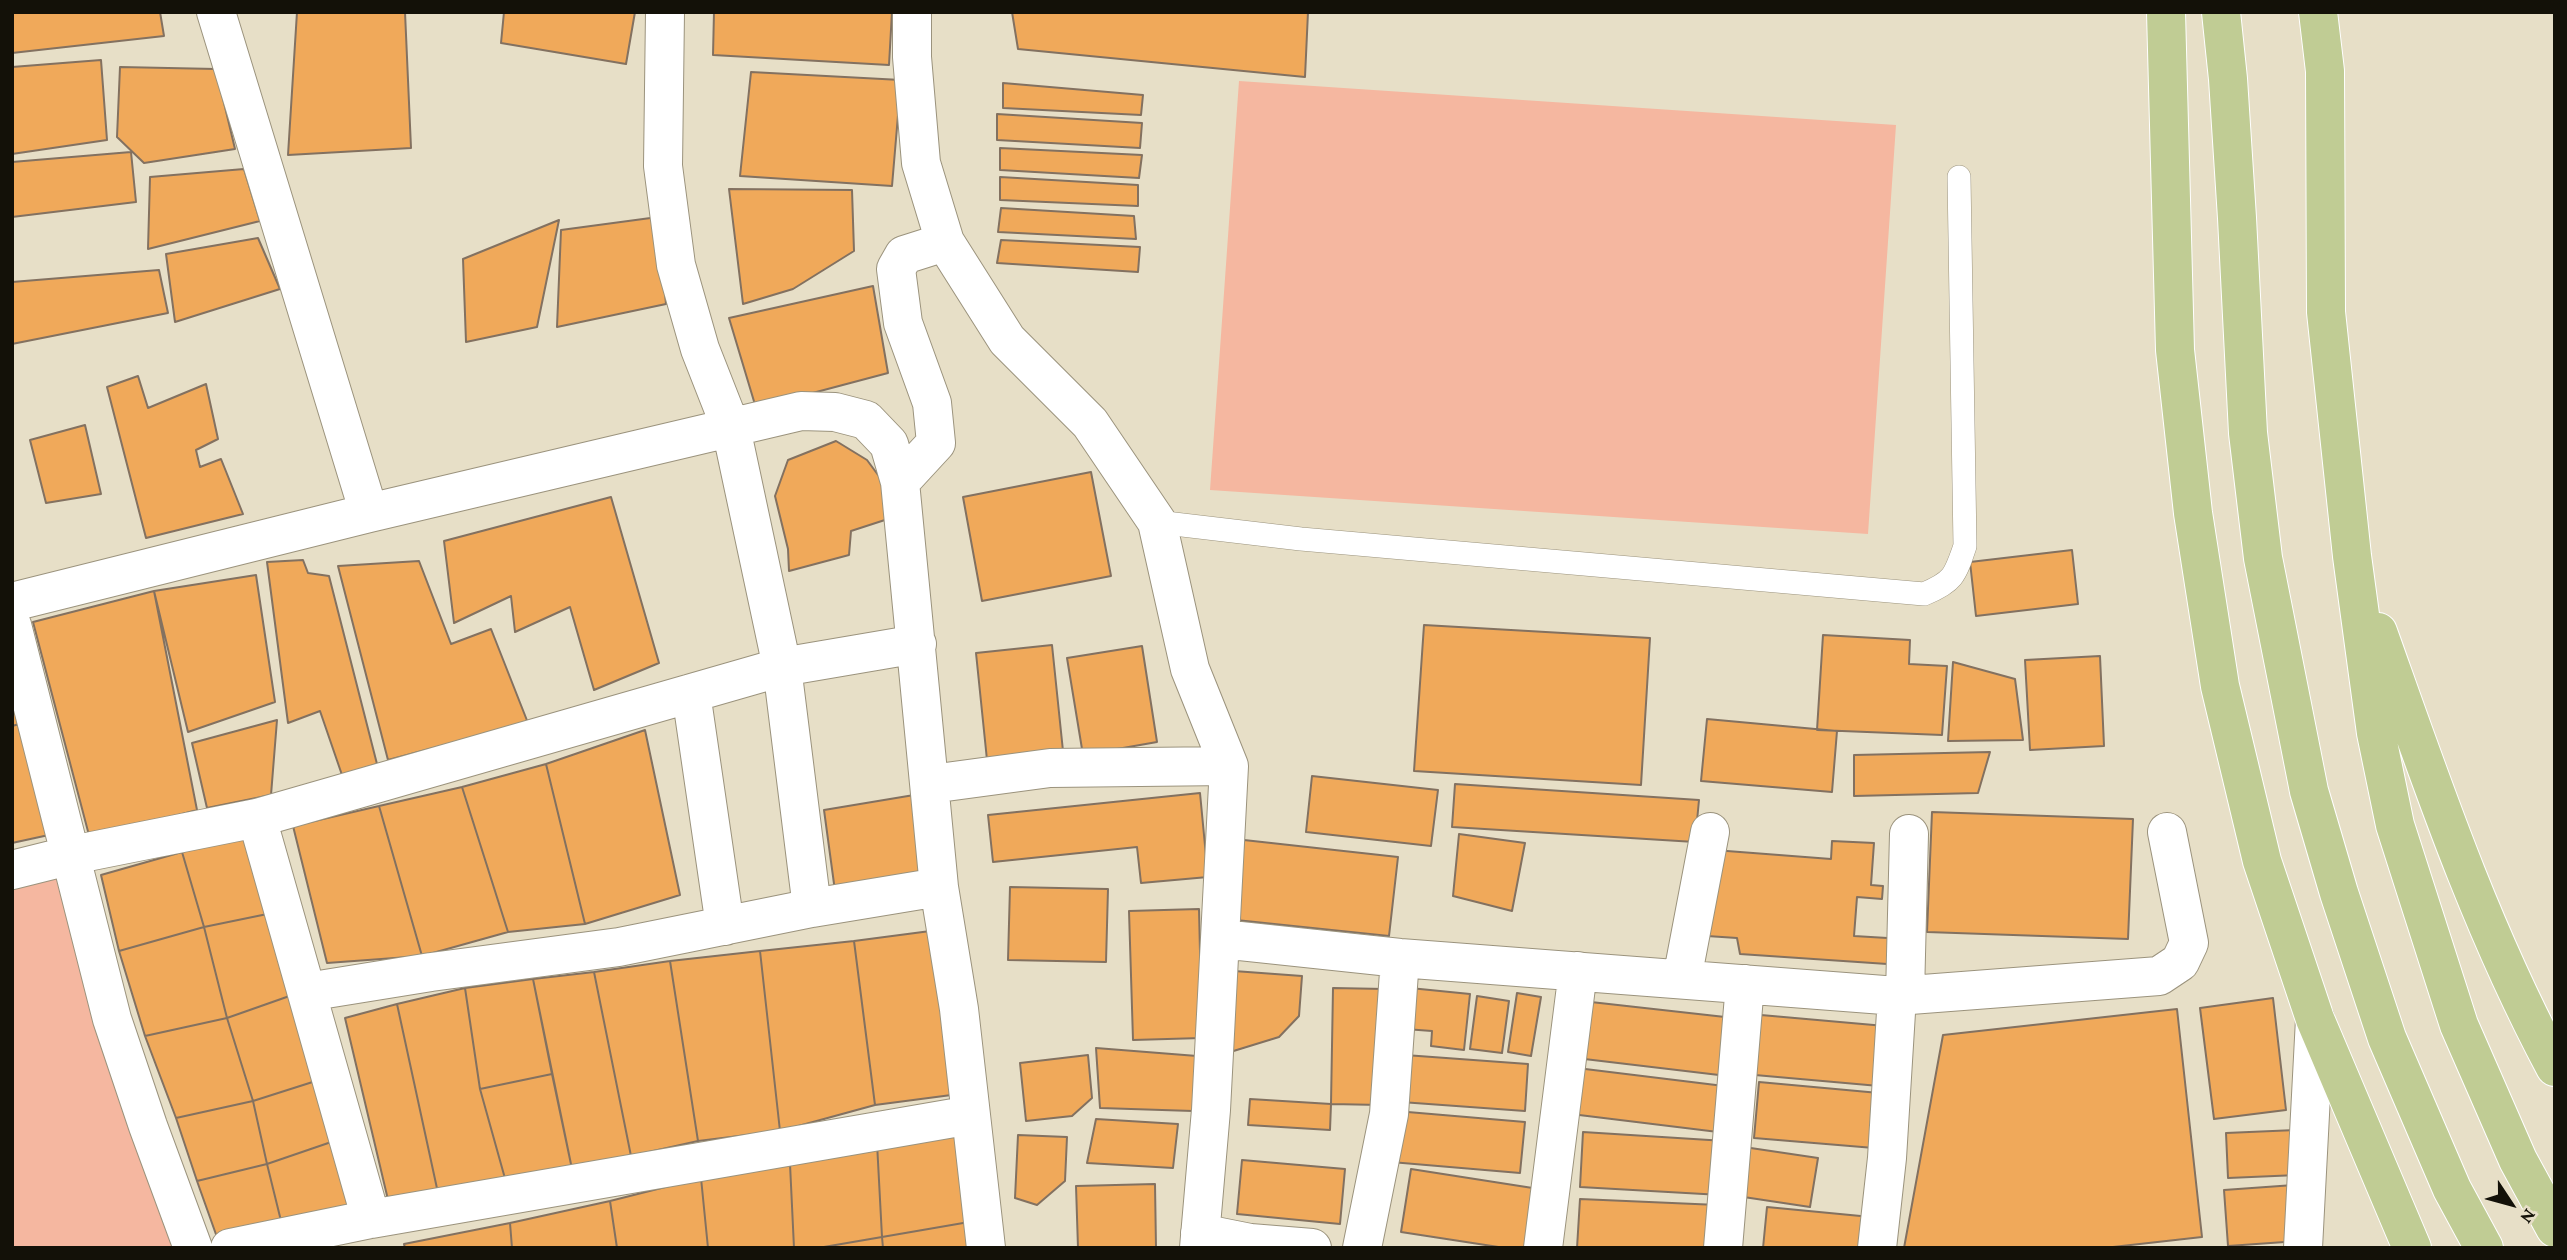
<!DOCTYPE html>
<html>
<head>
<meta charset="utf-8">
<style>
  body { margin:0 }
  #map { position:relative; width:2567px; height:1260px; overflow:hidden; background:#e7dfc7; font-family:"Crimson Pro",serif }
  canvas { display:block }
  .frame { position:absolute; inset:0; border:14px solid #131108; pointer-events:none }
  .north { position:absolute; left:2476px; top:1169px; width:70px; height:70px; -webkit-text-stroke:5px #e7dfc7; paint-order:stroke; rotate:126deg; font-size:19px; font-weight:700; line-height:28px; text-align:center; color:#131108 }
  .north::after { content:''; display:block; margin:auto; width:24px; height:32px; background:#131108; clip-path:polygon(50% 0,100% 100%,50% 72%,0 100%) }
</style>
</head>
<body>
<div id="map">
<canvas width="2567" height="1260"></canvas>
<div class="frame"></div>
<div class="north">N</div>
</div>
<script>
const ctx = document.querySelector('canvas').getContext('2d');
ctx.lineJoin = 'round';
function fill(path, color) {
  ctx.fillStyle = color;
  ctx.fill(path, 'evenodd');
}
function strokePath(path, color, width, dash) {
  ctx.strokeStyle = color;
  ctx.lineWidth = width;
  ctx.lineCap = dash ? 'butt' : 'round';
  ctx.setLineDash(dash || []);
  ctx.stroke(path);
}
fill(new Path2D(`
  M1239,81l657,44 -28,409 -658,-44z
  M72,856l124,392h-184v-381z`), '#f5b7a0');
const building = new Path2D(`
  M12,12h148l4,24 -152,17z
  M297,12h108l6,136 -123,7z
  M504,12h131l-9,52 -125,-21z
  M714,12h178l-3,53 -176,-10z
  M1012,12h296l-3,65 -287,-28z
  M101,60l6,80 -95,14v-87z
  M120,67l96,2 19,80 -91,14 -27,-26z
  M751,72l150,8 -9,106 -152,-10z
  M1003,83l140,12 -2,20 -138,-7z
  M997,114l145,9 -2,25 -143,-8z
  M1000,148l142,7 -3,23 -139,-8z
  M131,152l5,50 -124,15v-55z
  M244,169l16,52 -112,28 2,-72z
  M1000,177l138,8v21l-138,-6z
  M729,189l123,1 2,61 -61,38 -50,15z
  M1001,208l133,8 2,23 -138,-7z
  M658,217l8,87 -109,23 4,-97z
  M559,220l-22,107 -71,15 -3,-83z
  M258,238l22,51 -105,33 -9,-68z
  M1001,240l139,7 -2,25 -141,-9z
  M159,270l9,43 -156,31v-62z
  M873,286l15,87 -132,35 -27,-90z
  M138,376l10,32 58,-24 12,55 -22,11 4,17 21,-8 22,55 -97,24 -39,-151z
  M85,425l16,69 -55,9 -16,-63z
  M836,441l31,19 17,23 7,35 -40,13 -2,24 -60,16 -1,-22 -13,-53 13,-36z
  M1091,472l20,104 -129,25 -19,-104z
  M611,497l48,166 -65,27 -24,-83 -55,25 -4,-36 -57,27 -10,-82z
  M2072,550l6,54 -102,12 -6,-54z
  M303,560l5,13 21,3 48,188 -35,11 -22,-64 -32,12 -21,-161z
  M419,561l32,83 40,-15 37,94 -140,37 -50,-194z
  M256,575l19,127 -87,30 -34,-141z
  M154,591l43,219 -107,29 -57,-217z
  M1424,625l226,13 -9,147 -227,-14z
  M1823,635l87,5 -1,24 38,2 -5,69 -125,-5z
  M1052,645l11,106 -76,9 -11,-107z
  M1142,646l15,96 -74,13 -16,-97z
  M2100,656l4,90 -74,4 -5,-90z
  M1953,662l62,17 8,61 -75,1z
  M12,680l11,43 -11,3z
  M1707,719l130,12 -5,61 -131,-11z
  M277,720l-6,75 -64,13 -15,-65z
  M23,723l35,110 -46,10v-117z
  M645,730l35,165 -95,29 -39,-160z
  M1990,752l-12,41 -124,3v-41z
  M546,764l39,160 -77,8 -46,-145z
  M1312,776l126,14 -7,56 -125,-14z
  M1455,784l244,16 -4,42 -243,-15z
  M462,787l46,145 -86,24 -43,-150z
  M1200,793l8,84 -67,6 -4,-36 -144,15 -5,-47z
  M914,795l11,75 -90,21 -11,-81z
  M379,806l43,150 -95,7 -34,-137z
  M1932,812l201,7 -5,120 -201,-7z
  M253,830l24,82 -73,15 -22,-75z
  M1459,834l66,9 -13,68 -59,-15z
  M1244,840l154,17 -9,79 -153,-16z
  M1832,841l42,2 -3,42 12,1 -1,13 -25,-2 -3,39 50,3 -2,26 -162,-11 -3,-16 -30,-2 7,-86 117,9z
  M182,852l22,75 -85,24 -18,-76z
  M1010,887l98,2 -2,73 -98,-2z
  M1199,909l3,129 -69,2 -4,-129z
  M277,912l21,81 -71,25 -23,-91z
  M204,927l23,91 -82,18 -26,-85z
  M938,930l21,164 -84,11 -21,-164z
  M854,941l21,164 -95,26 -20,-180z
  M760,951l20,180 -82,10 -28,-180z
  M670,961l28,180 -67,15 -37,-184z
  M1234,971l68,5 -3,40 -20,21 -52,16z
  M594,972l37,184 -59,13 -39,-190z
  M533,979l19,95 -72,15 -15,-101z
  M465,988l15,101 26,93 -68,11 -41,-189z
  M1333,988l52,1 -4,116 -50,-1z
  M1410,988l60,6 -6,56 -33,-4 1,-15 -27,-2z
  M298,993l24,86 -69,22 -26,-83z
  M1517,993l24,4 -10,59 -23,-4z
  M1477,996l32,5 -7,52 -32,-4z
  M2273,998l13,112 -72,9 -14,-111z
  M1582,1001l143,16 -6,58 -143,-17z
  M397,1004l41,189 -49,11 -44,-186z
  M2177,1009l25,228 -98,11h-200l39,-213z
  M1761,1015l124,11 -6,60 -124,-11z
  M227,1018l26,83 -77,17 -31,-82z
  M1096,1048l101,8 -4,55 -93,-3z
  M1088,1055l4,43 -20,18 -46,5 -6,-58z
  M1405,1055l123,9 -3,47 -124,-9z
  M1577,1068l147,18 -6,46 -147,-18z
  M552,1074l20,95 -66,13 -26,-93z
  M322,1079l18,60 -73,25 -14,-63z
  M1759,1082l120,11 -5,55 -120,-10z
  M1250,1099l81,5 -1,26 -82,-5z
  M253,1101l14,63 -70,17 -21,-63z
  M1396,1111l129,11 -5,51 -129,-11z
  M1096,1119l82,5 -5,44 -86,-5z
  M957,1128l12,94 -87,15 -5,-94z
  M2296,1130l2,45 -70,3 -2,-45z
  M1583,1132l142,9 -4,54 -141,-8z
  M1018,1135l49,2 -2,44 -28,24 -22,-7z
  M340,1139l19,69 -76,21 -16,-65z
  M877,1143l5,94 -64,11h-24l-4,-84z
  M1744,1147l74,11 -8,49 -73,-11z
  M1242,1160l103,9 -5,55 -103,-10z
  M267,1164l16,65 -65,11 -21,-59z
  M790,1164l4,84h-86l-7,-70z
  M1411,1169l128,20 -10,59h-24l-104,-16z
  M701,1178l7,70h-91l-7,-47z
  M1155,1184l1,64h-78l-2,-62z
  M2294,1185l5,56 -71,5 -4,-56z
  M1580,1199l138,6 -2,43h-139z
  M610,1201l7,47h-105l-2,-25z
  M1767,1207l104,10 -3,31h-105z
  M969,1222l4,26h-90l-1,-11z
  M510,1223l2,25h-107l-1,-4z
  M882,1237l1,11h-65z`);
fill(building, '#f0a95a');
strokePath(building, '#837160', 2);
const service = new Path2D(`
  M1157,522l144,17 623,55c29,-12 31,-18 41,-48l-6,-369`);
const minor = new Path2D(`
  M216,12l153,501
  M665,12l-2,154 13,99 24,84 31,79 51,239 30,241
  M912,12v45l9,106 24,79 62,98 83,83 67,99 33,147 39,97 -18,344 -12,138
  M900,482l36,-39 -4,-40 -29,-80 -7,-54 8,-14 41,-13
  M12,602l357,-89 432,-102 34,1 31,8 23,24 11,38 39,405 20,122 27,239
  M12,625l100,394 36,107 45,122
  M691,693l34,233
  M931,784l119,-16 179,-2
  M257,818l114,401
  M12,870l60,-15 185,-37 525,-151 135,-23
  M1221,939l179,19 497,38 262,-20 21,-14 9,-19 -22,-111
  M1682,979l28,-147
  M307,992l124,-20 188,-25 193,-39 127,-21
  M1905,995l4,-161
  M1200,1233l50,10 62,5
  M230,1248l141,-29 600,-104
  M1362,1248l27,-134 11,-156
  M1543,1248l35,-277
  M1723,1248l22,-264
  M1877,1248l10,-90 10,-162
  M2303,1248l12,-229`);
const trunk = new Path2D(`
  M2166,12l9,338 18,163 27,173 42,175 53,158 97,229
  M2221,12l7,67 9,139 11,215 15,125 46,233 30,102 48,145 65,151 32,59
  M2318,12l7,59 1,241 26,244 24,177 19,92 64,200 59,135 37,68
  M2378,632c53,149 102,295 177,435`);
strokePath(service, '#9b937d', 24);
strokePath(minor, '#9b937d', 40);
strokePath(trunk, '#fff', 40);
strokePath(service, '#fff', 23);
strokePath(minor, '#fff', 38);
strokePath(trunk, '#c0cc94', 38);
</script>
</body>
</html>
